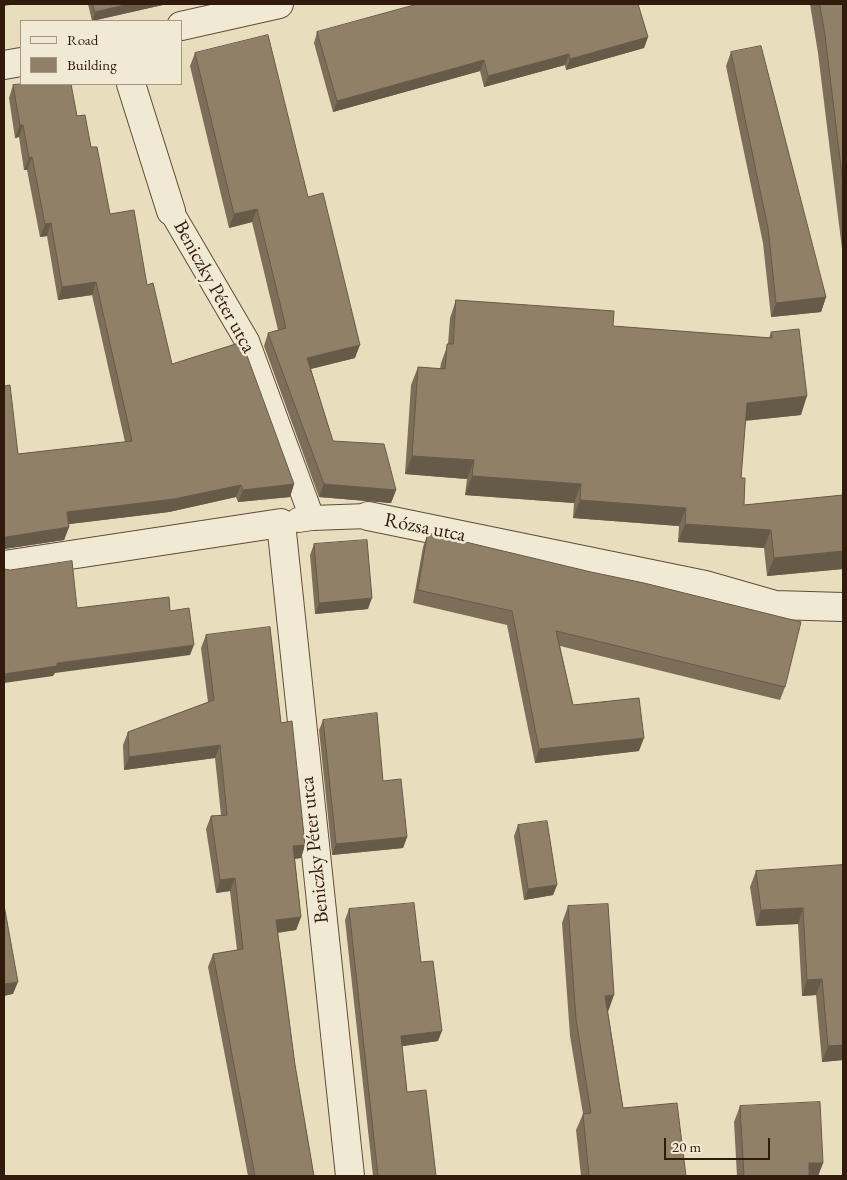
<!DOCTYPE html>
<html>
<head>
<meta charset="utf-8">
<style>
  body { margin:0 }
  #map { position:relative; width:847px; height:1180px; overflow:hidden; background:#e8debd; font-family:"EB Garamond",serif }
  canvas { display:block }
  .frame { position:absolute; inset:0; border:5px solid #321a0c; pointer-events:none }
  .legend { position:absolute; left:20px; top:20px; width:162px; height:65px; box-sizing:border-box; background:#f0ead4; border:1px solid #a49784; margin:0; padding:6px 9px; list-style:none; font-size:15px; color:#321a0c }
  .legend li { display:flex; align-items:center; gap:10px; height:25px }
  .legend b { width:25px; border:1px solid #a49784 }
  .scale { position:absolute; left:664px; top:1138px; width:106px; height:22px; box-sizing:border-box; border:2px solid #321a0c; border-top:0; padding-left:6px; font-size:15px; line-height:18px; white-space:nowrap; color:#321a0c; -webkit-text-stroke:4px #f0ead4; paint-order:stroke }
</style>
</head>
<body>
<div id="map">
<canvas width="847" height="1180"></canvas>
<div class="frame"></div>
<ul class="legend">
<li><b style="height:6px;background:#f0ead4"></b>Road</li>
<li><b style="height:14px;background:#918068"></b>Building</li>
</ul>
<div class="scale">20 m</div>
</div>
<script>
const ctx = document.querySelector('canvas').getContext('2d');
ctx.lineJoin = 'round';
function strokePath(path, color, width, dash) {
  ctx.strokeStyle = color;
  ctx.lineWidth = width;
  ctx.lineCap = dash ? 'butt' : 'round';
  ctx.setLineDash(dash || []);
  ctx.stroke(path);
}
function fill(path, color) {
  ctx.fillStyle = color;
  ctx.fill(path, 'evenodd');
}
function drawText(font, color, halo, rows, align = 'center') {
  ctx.font = font + ' "EB Garamond",serif';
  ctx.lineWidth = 5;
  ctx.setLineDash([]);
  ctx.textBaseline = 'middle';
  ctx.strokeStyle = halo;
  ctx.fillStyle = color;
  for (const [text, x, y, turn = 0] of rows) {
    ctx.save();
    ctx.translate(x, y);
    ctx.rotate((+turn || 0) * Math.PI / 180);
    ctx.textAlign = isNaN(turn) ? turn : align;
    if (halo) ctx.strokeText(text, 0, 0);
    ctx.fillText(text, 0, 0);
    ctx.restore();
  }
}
const pedestrian = new Path2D(`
  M171,211l76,130 65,177
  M298,520l14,-2 56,-2`);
const minor = new Path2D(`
  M181,26l98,-22
  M4,65l17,-3
  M131,84l40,127
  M368,516l337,69 70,20 68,2
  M4,565l277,-42 69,653`);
strokePath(pedestrian, '#604b38', 26);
strokePath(minor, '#604b38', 30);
strokePath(pedestrian, '#f0ead4', 24);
strokePath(minor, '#f0ead4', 28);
fill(new Path2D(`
  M88,4h79l-75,17z
  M810,4h33v253l-25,-204z
  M317,32l331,5 -4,11 -78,22 -1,-5 -81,22 -4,-16 -147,41 -19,-69z
  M731,52l95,245 -5,15 -50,5 -8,-74 -37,-177z
  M195,53l113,144 47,161 -44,11 22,72 63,49 -5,13 -72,-6 -55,-151 4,-13 10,-3 -26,-108 -23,6 -39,-162z
  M13,85l64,31 14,31 19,67 37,71 25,79 122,120 -4,13 -52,5 -2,-5 -67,15 -101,12 1,3 -5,13 -60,9v-163l14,68 107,-12 -33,-147 -34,5 -11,-64 -7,1 -13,-67h-3l-5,-33 -4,1 -6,-40z
  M456,300l157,26 156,12 2,-6 30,83 -56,6 -4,57 3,27 99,-10v74l-76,7 -3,-28 -86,-6 1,-16 -106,-8 1,-15 -109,-8 2,-16 -62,-5 6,-89 7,-18 22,2 1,-6 7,-19 2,-26z
  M428,533l357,154 -5,13 -220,-54 13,59 66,46 -104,12 -28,-138 -94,-22 10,-56z
  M314,544l54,65 -53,5 -5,-59z
  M206,635l75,88 24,122 -4,13 -6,1 6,58 -5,13 -18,3 17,132 19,111h-66l-40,-209 5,-13 24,-4 -7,-59 -14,2 -10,-64 5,-13 10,-1 -6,-57 -91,12 -1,-25 5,-13 80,-30 -7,-54z
  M323,720l60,61 24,56 -4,11 -71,7 -13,-125z
  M518,825l39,60 -4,10 -29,5 -10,-64z
  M843,865v195l-21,2 -6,-67 -14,1 -4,-72 -42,2 -6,-39 6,-16z
  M568,906l40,106 15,96 63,68h-105l-5,-46 7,-16 -13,-78 -8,-113z
  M349,909l72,53 17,79 -36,5 5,46 29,84h-63l-28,-256z
  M740,1106l83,57 -5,13h-81l-3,-54z`), '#7d6e59');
fill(new Path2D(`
  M4,4h11l-11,2z
  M129,4h38l-75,17 3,-9z
  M648,37l-4,11 -78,22 4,-11z
  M569,54l-4,11 -81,22 4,-11z
  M484,60l-4,11 -147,41 4,-11z
  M20,125h3l-4,12 -4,1z
  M32,157l-5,13h-3l5,-12z
  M257,209l-5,13 -23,6 5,-14z
  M51,223l-4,13 -7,1 5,-13z
  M96,282l-4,13 -34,5 4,-13z
  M826,297l-5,15 -50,5 5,-14z
  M360,345l-5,13 -53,13 5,-13z
  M807,396l-6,19 -61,6 7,-18z
  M412,456l62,4 -7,19 -62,-5z
  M472,476l109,8 -7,19 -109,-8z
  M294,484l-4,13 -52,5 5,-12z
  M324,484l72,6 -5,13 -72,-6z
  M241,485l-5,12 -67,15 -107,13 5,-13z
  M580,500l106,8 -7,18 -106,-8z
  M685,524l86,6 -7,18 -86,-6z
  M69,527l-5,13 -60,9v-11l2,-1z
  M843,551v18l-76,7 7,-18z
  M372,598l-4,11 -53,5 4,-11z
  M194,645l-4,10 -135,18 -2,3 -49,7v-9l53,-11z
  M644,738l-5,13 -104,12 4,-14z
  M220,745l-5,13 -91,12 5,-13z
  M407,837l-4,11 -71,7 4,-11z
  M305,845l-4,13 -12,1 4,-13z
  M235,878l-5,13 -14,2 4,-13z
  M557,885l-4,10 -29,5 4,-11z
  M803,908l-5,16 -42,2 5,-16z
  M301,917l-5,13 -25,3 5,-13z
  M822,979l-6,16 -14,1 5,-16z
  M18,982l-5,12 -9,2v-12z
  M614,995l-6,17h-9l6,-16z
  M442,1031l-4,10 -41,6 4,-11z
  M843,1045v15l-21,2 6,-16z
  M809,1163h14l-5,13h-14z`), '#665a49');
const building = new Path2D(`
  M93,4h36l-34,8z
  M418,4h220l10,33 -78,22 -1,-5 -81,22 -4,-16 -147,41 -20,-69z
  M820,4h23v180l-18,-149z
  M268,35l40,162 15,-4 37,152 -53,13 26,83 51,3 12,46 -72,-6 -56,-151 18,-5 -29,-119 -23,5 -39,-161z
  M761,46l65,251 -50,6 -8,-75 -37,-176z
  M21,84h50l6,32 8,-1 6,32h6l13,67 24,-4 13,75 6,-2 19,81 70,-22 52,142 -51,6 -2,-5 -67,14 -107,13 2,15 -63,10 -2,1v-152l6,-1 8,69 114,-13 -36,-159 -34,5 -11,-64 -6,1 -13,-67 -3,1 -6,-33h-3l-7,-40z
  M456,300l158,11 -1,15 159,12 -1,-6 28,-3 8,67 -60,7 -6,75h4l-1,27 99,-10v56l-69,7 -3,-28 -86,-6 1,-16 -106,-8 1,-16 -109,-8 2,-16 -62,-4 6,-89 27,2 2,-25h6z
  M428,533l163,39 53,11 157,39 -16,65 -229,-56 17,74 66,-7 5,40 -105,11 -27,-138 -94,-21z
  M367,540l5,58 -53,5 -5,-59z
  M72,561l5,47 92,-11 1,14 19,-3 5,37 -137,18v3l-53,8v-105l6,1z
  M270,627l11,96 11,-2 13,124 -12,1 8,71 -25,3 19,145 19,111h-59l-42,-222 30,-5 -8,-71 -15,2 -9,-64 16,-1 -7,-70 -91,12 -1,-25 86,-32 -8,-65z
  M377,713l6,68 18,-2 6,58 -71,7 -13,-124z
  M547,821l10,64 -29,4 -10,-64z
  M843,865v180l-15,1 -6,-67 -15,1 -4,-72 -42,2 -5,-39z
  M414,903l7,59 12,-1 9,70 -41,5 6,56 19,-2 10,86h-58l-29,-267z
  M608,904l6,91 -9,1 18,112 54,-5 9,73h-97l-6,-62 8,-1 -15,-94 -8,-113z
  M4,905l14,77 -14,2z
  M820,1102l3,61h-14v13h-65l-4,-70z`);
fill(building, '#918068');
strokePath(building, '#665a49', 1);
drawText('20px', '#321a0c', '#f0ead4', [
  ["Beniczky Péter utca",214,287,61],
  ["Rózsa utca",425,528,11],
  ["Beniczky Péter utca",315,850,-96]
]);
</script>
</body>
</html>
